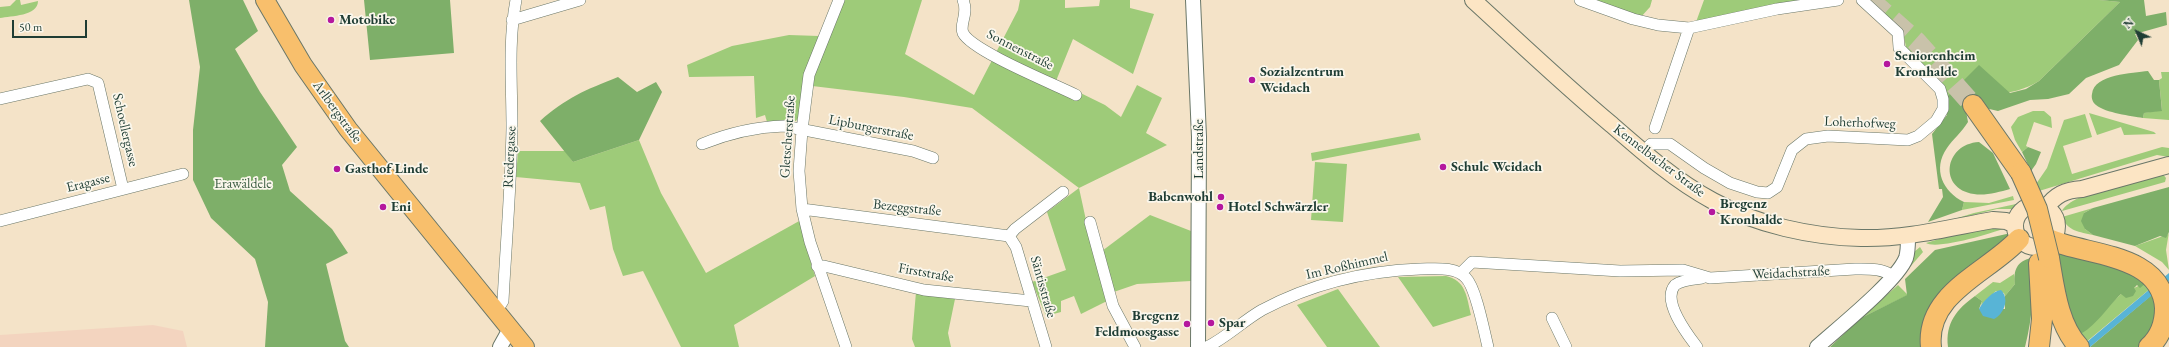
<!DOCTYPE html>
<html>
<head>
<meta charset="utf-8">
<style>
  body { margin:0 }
  #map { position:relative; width:2169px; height:347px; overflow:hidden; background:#f4e3c8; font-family:"EB Garamond",serif }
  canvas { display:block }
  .north { position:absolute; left:2117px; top:12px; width:40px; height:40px; -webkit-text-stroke:3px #fbf7ec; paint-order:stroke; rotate:316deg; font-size:11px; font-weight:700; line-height:16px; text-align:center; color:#1f3d34 }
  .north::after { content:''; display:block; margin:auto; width:14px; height:18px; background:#1f3d34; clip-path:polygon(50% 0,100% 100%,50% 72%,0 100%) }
  .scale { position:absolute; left:12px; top:20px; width:75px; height:18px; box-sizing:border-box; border:2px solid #1f3d34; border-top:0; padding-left:5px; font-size:12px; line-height:14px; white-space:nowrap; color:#1f3d34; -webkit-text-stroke:3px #fbf7ec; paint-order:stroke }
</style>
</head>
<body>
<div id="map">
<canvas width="2169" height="347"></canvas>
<div class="north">N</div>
<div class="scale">50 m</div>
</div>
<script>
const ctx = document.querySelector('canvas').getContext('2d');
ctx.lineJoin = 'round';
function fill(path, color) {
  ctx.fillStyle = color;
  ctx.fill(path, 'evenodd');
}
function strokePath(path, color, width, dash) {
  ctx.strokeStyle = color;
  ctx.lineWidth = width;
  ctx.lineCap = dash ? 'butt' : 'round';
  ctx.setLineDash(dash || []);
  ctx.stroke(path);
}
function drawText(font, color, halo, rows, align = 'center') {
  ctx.font = font + ' "EB Garamond",serif';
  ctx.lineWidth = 3.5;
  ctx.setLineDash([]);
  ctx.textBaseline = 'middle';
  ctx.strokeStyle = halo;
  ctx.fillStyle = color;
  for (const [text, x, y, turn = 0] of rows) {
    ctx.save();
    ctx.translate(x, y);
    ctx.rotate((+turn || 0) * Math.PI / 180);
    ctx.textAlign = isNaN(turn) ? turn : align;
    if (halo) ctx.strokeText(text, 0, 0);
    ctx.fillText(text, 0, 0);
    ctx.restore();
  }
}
fill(new Path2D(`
  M153,325l30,6 4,16h-187v-12z`), '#f3d4bf');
fill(new Path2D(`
  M16,0h4l1,5 17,-4c0,15 -27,15 -38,17v-11l10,-1z
  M834,0h88l-17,54 69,41 44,-85 2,-10h45v8l34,-2 1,-6h30v8l24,6 -21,60 -60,-35 -17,42 49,24 16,12 16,-32 25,13 -16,35 21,12 -88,43 15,69 56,-42 41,16v50l-54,3 -32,11 2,6 -26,13 -7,-18 -13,5v11l-15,4 -14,-34 34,-12 -19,-58 32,-24 -107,-80 -68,-11 -100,-12 -5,31 -3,5 -29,1 -2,-7 -9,3 -2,-42 -65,1 -2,-12 45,-19 57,-11 30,1z
  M1587,0h65l-2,7 -10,11z
  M1704,0h112l-120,22z
  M1868,0h231l21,2 -81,79c-27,17 -61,14 -92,16l-6,-14 -35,-36 -3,-15z
  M2161,72h8v48l-26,-2 1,-5 18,-3 -3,-30 3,-2z
  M2033,111h11l7,6 1,11 -18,-6 -8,24 2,1 -6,5 -7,-12 -4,-13 7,-10z
  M2089,113l65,19 2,2 -32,1 -3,-8 -24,8z
  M2085,114l7,23 -29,9 9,28 90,-27 7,1v9l-12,-2 -118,36 -3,-7 11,-16 17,-48z
  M1419,133l2,7 -109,21 -1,-8z
  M639,140l22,53 45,80 95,-53 4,23 10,33 -81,49 5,22h-58l-38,-76 -20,5 -10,-27 -8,-43 -15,4 -10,-27 -64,-6 2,-26h47l8,11z
  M1315,162l32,2 -4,58 -32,-2z
  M2162,173l4,5 -1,4 -103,29c10,-19 78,-31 100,-38z
  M2013,196l1,4 -52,10 2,-8 25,1z
  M2016,204l2,5h-21l-56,14 33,-10z
  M2093,208l-9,5 1,16 8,6c-13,-3 -26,-4 -31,-18z
  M1985,225l23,2c-14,6 -71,23 -82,16z
  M2169,232l-3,18 3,20 -7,-8 -27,-16 34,-12z
  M1920,247l3,5 -13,15 4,-15z
  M2014,274l1,10 -10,12 -1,-3 -8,-2 -15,14 1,-4 -7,-5 18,-14 7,1z
  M1446,276c20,4 21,22 25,39l-38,12 -35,-50z
  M2147,282l4,6 -66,55 -7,-8 43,-41z
  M1898,285l10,10 -47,23z
  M1338,289l42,58h-53l-30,-42z
  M916,292l39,7 -7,34 3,14h-36l-3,-8z`), '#9ecb79');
fill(new Path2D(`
  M189,0h54l15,31 -23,18 25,43 37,55 -15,18 8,26 42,38 16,24 -22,11 19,77 4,6h-84l3,-45 -13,-43 -44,-41 -18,-38v-50l7,-63z
  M364,0h86l4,53 -84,7z
  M2099,0h45l2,16 20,-4 1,13 -32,9 3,6 -19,25 -33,13 -17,16 -21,5 -18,1 -32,11 -13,-3 -19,3 2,11c-6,10 -15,17 -21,26 -15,21 -4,44 17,54l-2,8 -34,12 15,-25 -1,-8h-3l-7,-55 15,-19v-18l32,-32 31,28 16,-4 13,-8 81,-79z
  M2148,71l6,9h5l3,31 -18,2 -1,5c-12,-2 -37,-5 -47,-13 -3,-2 -5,-7 -4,-11 2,-20 41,-21 56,-23z
  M618,77l19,15 19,-10 6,10 -23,48 -66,22 -33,-41c26,-23 45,-31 78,-44z
  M1979,142l14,11 17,36c-11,3 -25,7 -36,5 -36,-5 -30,-50 5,-52z
  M2028,147l13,5 -5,12 -5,7 -9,-19z
  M2169,187v45l-3,6 -6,-2 -25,10 -42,-11 -8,-6 -4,-8 3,-8 9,-5z
  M2011,233l-49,46 -36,68h-96l31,-29 46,-23 -2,-16 30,-29z
  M2055,251l52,10 40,21 -7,6 -3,-3 -3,3 2,3 -3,5 -7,2 -5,-4c-13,12 -26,34 -43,41l-5,-8z
  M2031,258c3,31 2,58 -6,89h-77c-3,-24 9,-38 27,-51l7,5 -3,8h26v-13l10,-12c-2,-13 2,-23 16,-26z
  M2154,293l6,20 -18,34h-52z`), '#7eaf69');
fill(new Path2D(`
  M2169,273v8l-79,66h-9z
  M2001,290c9,9 3,24 -7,29l-11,-3 -4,-7c4,-8 14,-18 22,-19z`), '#58b4d6');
strokePath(new Path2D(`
  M1870,0l46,41 57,64`), '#c9c2aa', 20, [20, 10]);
const minor = new Path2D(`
  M839,0l-30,75 -7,55 -3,41 3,38 8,33 36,105
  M963,0c6,14 -4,24 0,33 9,18 91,51 113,62
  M1580,0l53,19 25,6 31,3 88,-19 61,-9
  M512,20l68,-20
  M0,99l88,-20 10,4 25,106
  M1655,128l34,-100
  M702,144c27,-11 53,-17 82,-18l129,25 20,7
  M1643,153l8,-9h19l34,24 26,15 27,9 11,1 9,-6 15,-37 14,-11 22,-3 80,4 10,-4 18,-15 7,-12v-10l-3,-10 -41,-41 -1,-15 -36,-33
  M802,209l207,27
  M0,221l183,-47
  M1090,222l23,84 22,41
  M1009,236l7,11 30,100
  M1009,236l6,-7 48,-37
  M817,266h7l100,24 107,11
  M1461,273l11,-11 148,9 63,-1 27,8 145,-9c14,0 26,-1 38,7
  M496,312l7,-11c3,-57 8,-115 9,-173 0,-43 -4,-86 4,-128
  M1552,318l14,29
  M1207,347c20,-10 36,-26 55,-37 49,-26 103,-39 158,-41 14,0 36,-3 46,9 10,10 18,53 22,69
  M1697,347c-9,-12 -36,-46 -22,-62 6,-5 20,-6 27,-7`);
const tertiary = new Path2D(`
  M1193,0l6,137 -1,210
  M500,347l10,-18
  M1817,347c21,-19 80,-66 89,-89 2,-6 2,-14 2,-21`);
const secondary = new Path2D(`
  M1473,0c46,42 91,85 139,125 32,28 64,56 101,76 44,24 99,36 148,37 46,1 87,-10 132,-18l13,1 9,4
  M2015 226a21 21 0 1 1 42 0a21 21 0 1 1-42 0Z
  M2046,208c9,-13 19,-18 36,-19l87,-24`);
const primary = new Path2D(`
  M265,0l38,65 45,64 177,218`);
const motorway = new Path2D(`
  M1973,105l48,68
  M2051,240c38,16 111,14 114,68 0,15 -5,29 -16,39
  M2049,258c5,29 9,67 30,89
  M2039,263l3,56 -3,28
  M1931,347c-6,-54 58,-75 88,-108`);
strokePath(minor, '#6a7768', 12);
strokePath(tertiary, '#6a7768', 16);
strokePath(secondary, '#6a7768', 18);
strokePath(primary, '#6a7768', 20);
strokePath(motorway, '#6a7768', 22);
strokePath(minor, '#fff', 11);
strokePath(tertiary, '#fff', 14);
strokePath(secondary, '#fce5c4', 16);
strokePath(primary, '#f8bf6c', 18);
strokePath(motorway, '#f8bf6c', 20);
const motorwayBridge = new Path2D(`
  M2021,173l16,36 12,49`);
strokePath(motorwayBridge, '#6a7768', 22, []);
strokePath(motorwayBridge, '#f8bf6c', 20);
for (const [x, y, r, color] of [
  [331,20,4,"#b5179e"],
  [1887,64,4,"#b5179e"],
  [1252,80,4,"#b5179e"],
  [1443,167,4,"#b5179e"],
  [337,169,4,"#b5179e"],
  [1221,197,4,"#b5179e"],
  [383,207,4,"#b5179e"],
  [1220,207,4,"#b5179e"],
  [1712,212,4,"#b5179e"],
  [1211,323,4,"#b5179e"],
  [1187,324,4,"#b5179e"]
]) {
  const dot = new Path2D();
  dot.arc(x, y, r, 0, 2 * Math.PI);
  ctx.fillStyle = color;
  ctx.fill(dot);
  strokePath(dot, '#fbf7ec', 1.5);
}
drawText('bold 14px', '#1f3d34', '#fbf7ec', [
  ["Motobike",339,20],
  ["Seniorenheim",1895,56],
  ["Kronhalde",1895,72],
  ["Sozialzentrum",1260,72],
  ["Weidach",1260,88],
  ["Schule Weidach",1451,167],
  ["Gasthof Linde",345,169],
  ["Babenwohl",1213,197,"right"],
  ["Bregenz",1720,204],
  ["Kronhalde",1720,220],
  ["Eni",391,207],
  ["Hotel Schwärzler",1228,207],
  ["Bregenz",1179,316,"right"],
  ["Feldmoosgasse",1179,332,"right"],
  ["Spar",1219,323]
], 'left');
drawText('14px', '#1f3d34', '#fbf7ec', [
  ["Sonnenstraße",1020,50,27],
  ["Arlbergstraße",337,112,54],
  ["Loherhofweg",1860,123,2],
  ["Lipburgerstraße",871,128,11],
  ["Schoellergasse",125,130,77],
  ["Gletscherstraße",788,137,-86],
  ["Landstraße",1199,149,-90],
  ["Riedergasse",510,157,-87],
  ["Kennelbacher Straße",1659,161,37],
  ["Eragasse",88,183,-14],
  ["Bezeggstraße",907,208,6],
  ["Im Roßhimmel",1347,266,-13],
  ["Firststraße",926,273,10],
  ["Weidachstraße",1791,273,-3],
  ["Säntisstraße",1043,287,74]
]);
drawText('14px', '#3f6045', '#fbf7ec', [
  ["Erawäldele",243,184]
]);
</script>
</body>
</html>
